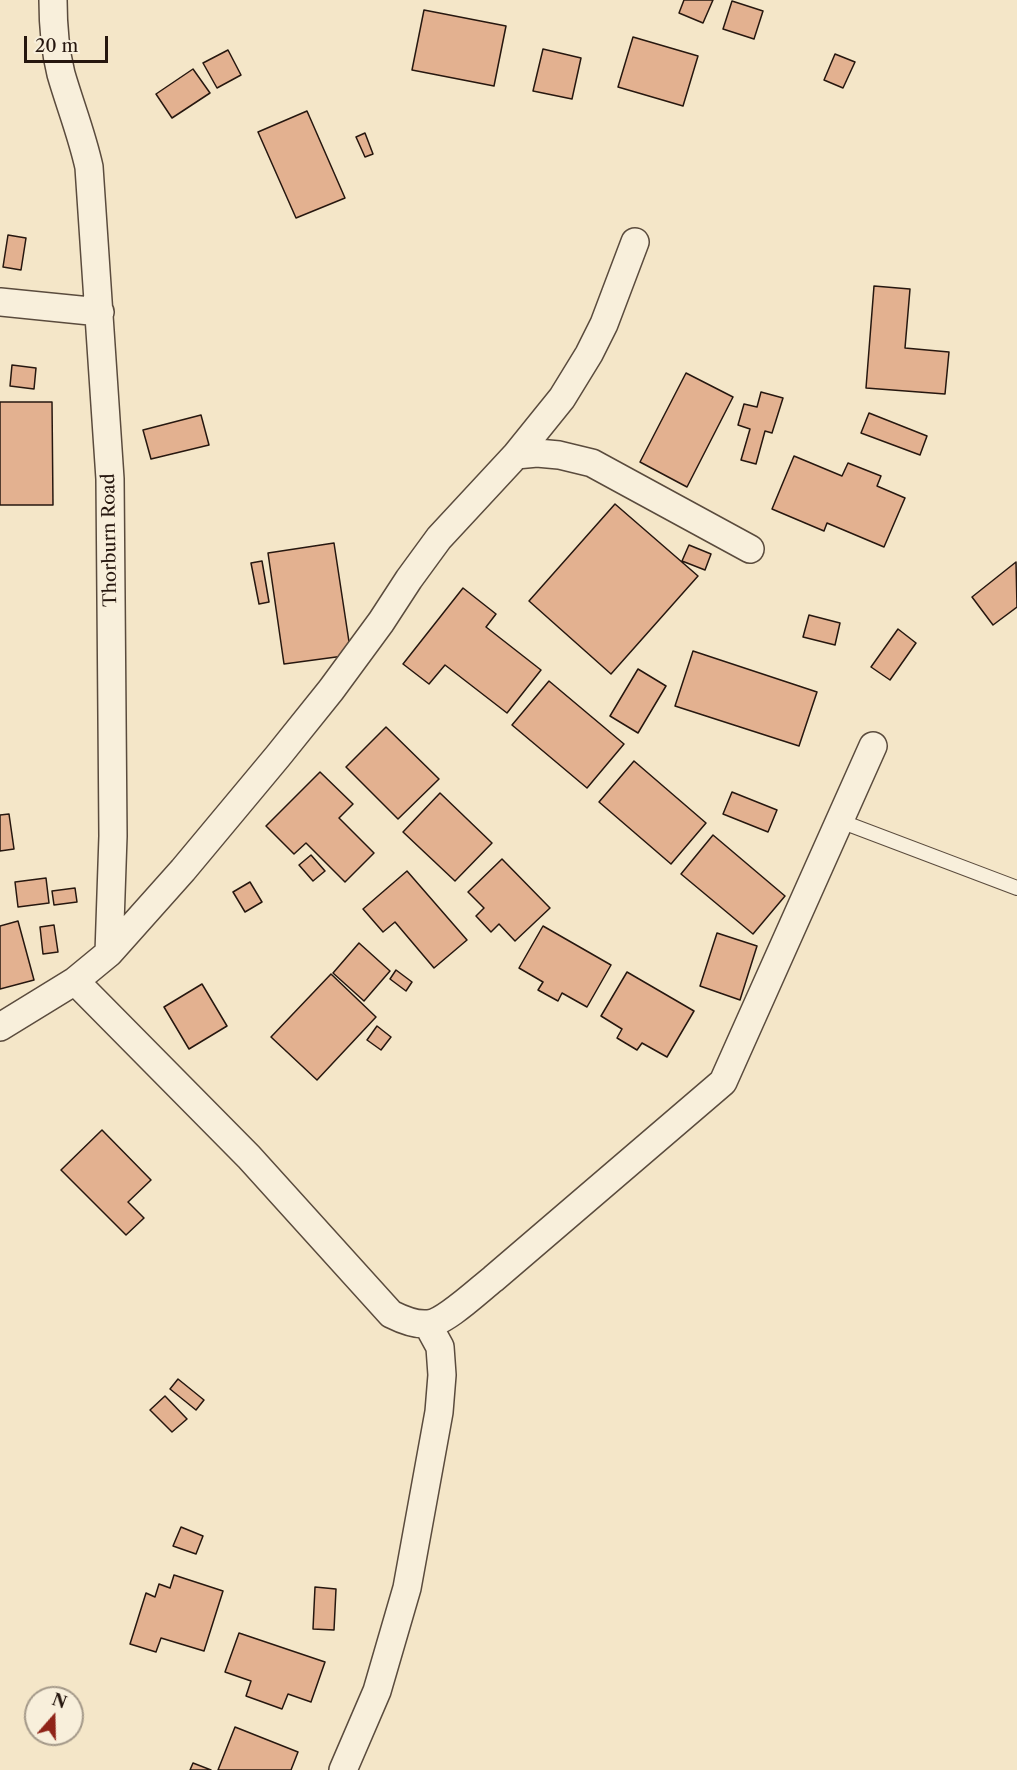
<!DOCTYPE html>
<html>
<head>
<meta charset="utf-8">
<style>
  body { margin:0 }
  #map { position:relative; width:1017px; height:1770px; overflow:hidden; background:#f4e6c8; font-family:"Libre Caslon Text",serif }
  canvas { display:block }
  .north { position:absolute; left:24px; top:1686px; width:60px; height:60px; box-sizing:border-box; background:#f8efdb; border:2px solid #a49989; border-radius:50%; rotate:20deg; font-size:16px; font-weight:700; line-height:24px; text-align:center; color:#26170f }
  .north::after { content:''; display:block; margin:auto; width:21px; height:27px; background:#8f2418; clip-path:polygon(50% 0,100% 100%,50% 72%,0 100%) }
  .scale { position:absolute; left:24px; top:36px; width:84px; height:27px; box-sizing:border-box; border:3px solid #26170f; border-top:0; padding-left:8px; font-size:18px; line-height:21px; white-space:nowrap; color:#26170f; -webkit-text-stroke:4px #f8efdb; paint-order:stroke }
</style>
</head>
<body>
<div id="map">
<canvas width="1017" height="1770"></canvas>
<div class="north">N</div>
<div class="scale">20 m</div>
</div>
<script>
const ctx = document.querySelector('canvas').getContext('2d');
ctx.lineJoin = 'round';
function fill(path, color) {
  ctx.fillStyle = color;
  ctx.fill(path, 'evenodd');
}
function strokePath(path, color, width, dash) {
  ctx.strokeStyle = color;
  ctx.lineWidth = width;
  ctx.lineCap = dash ? 'butt' : 'round';
  ctx.setLineDash(dash || []);
  ctx.stroke(path);
}
function drawText(font, color, halo, rows, align = 'center') {
  ctx.font = font + ' "Libre Caslon Text",serif';
  ctx.lineWidth = 4.5;
  ctx.setLineDash([]);
  ctx.textBaseline = 'middle';
  ctx.strokeStyle = halo;
  ctx.fillStyle = color;
  for (const [text, x, y, turn = 0] of rows) {
    ctx.save();
    ctx.translate(x, y);
    ctx.rotate((+turn || 0) * Math.PI / 180);
    ctx.textAlign = isNaN(turn) ? turn : align;
    if (halo) ctx.strokeText(text, 0, 0);
    ctx.fillText(text, 0, 0);
    ctx.restore();
  }
}
const building = new Path2D(`
  M684,0h29l-10,23 -24,-10z
  M732,1l31,10 -9,28 -31,-10z
  M424,10l82,16 -12,60 -82,-16z
  M633,37l65,19 -15,50 -65,-19z
  M543,49l38,9 -9,41 -39,-8z
  M228,50l13,25 -24,13 -14,-25z
  M835,54l20,8 -12,26 -19,-8z
  M193,69l17,24 -38,25 -16,-24z
  M307,111l38,87 -49,20 -38,-86z
  M365,133l8,21 -8,3 -9,-20z
  M8,235l18,3 -5,32 -18,-3z
  M874,286l36,3 -5,59 44,4 -4,42 -79,-6z
  M12,365l24,3 -2,21 -24,-3z
  M686,373l47,24 -46,90 -47,-25z
  M761,392l22,6 -11,35 -7,-2 -9,33 -15,-4 9,-31 -12,-4 6,-21 13,3z
  M0,402h52l1,103h-53z
  M869,413l58,23 -7,19 -59,-22z
  M201,415l8,30 -58,14 -8,-29z
  M794,456l48,20 6,-13 33,13 -4,10 28,12 -21,49 -57,-24 -3,8 -52,-22z
  M615,504l83,72 -87,98 -82,-73z
  M334,543l17,112 -67,9 -16,-111z
  M689,545l22,9 -6,16 -23,-9z
  M262,561l7,41 -10,2 -8,-41z
  M1016,562l1,45 -24,18 -21,-28z
  M463,588l33,26 -10,13 55,43 -34,43 -62,-48 -16,19 -26,-20z
  M809,615l31,8 -5,22 -32,-8z
  M898,629l18,14 -26,37 -19,-13z
  M693,651l124,41 -18,54 -124,-40z
  M638,669l28,17 -28,47 -28,-17z
  M549,681l75,63 -37,44 -75,-63z
  M386,727l53,52 -41,40 -52,-52z
  M634,761l72,62 -35,41 -72,-62z
  M320,772l33,32 -14,14 35,35 -29,29 -39,-39 -12,11 -28,-28z
  M732,792l45,18 -9,22 -45,-18z
  M440,793l52,50 -37,38 -52,-49z
  M9,814l5,35 -14,2v-36z
  M713,835l72,61 -32,38 -72,-60z
  M311,855l14,16 -12,10 -14,-16z
  M502,859l48,49 -35,33 -16,-17 -8,8 -15,-16 8,-8 -16,-16z
  M407,871l60,69 -33,28 -39,-46 -12,10 -20,-23z
  M46,878l3,25 -31,4 -3,-25z
  M250,882l12,20 -17,10 -12,-20z
  M75,888l2,14 -23,3 -2,-14z
  M18,921l16,59 -34,9v-63z
  M54,925l4,27 -15,2 -3,-27z
  M543,926l68,39 -24,42 -25,-14 -4,8 -20,-11 5,-8 -24,-14z
  M717,933l40,13 -17,54 -40,-14z
  M359,943l31,28 -26,30 -31,-28z
  M396,970l16,12 -6,9 -16,-12z
  M627,972l67,39 -27,46 -25,-14 -5,7 -20,-12 5,-9 -21,-13z
  M331,974l45,43 -59,63 -46,-43z
  M202,984l25,42 -38,23 -25,-42z
  M377,1026l14,11 -10,13 -14,-10z
  M102,1130l49,50 -23,22 16,16 -18,17 -65,-65z
  M178,1379l26,21 -8,10 -26,-21z
  M165,1396l22,23 -15,13 -22,-22z
  M181,1527l22,9 -7,18 -23,-8z
  M174,1575l49,16 -19,60 -43,-13 -5,14 -26,-8 16,-51 9,4 4,-13 11,4z
  M315,1587l21,2 -2,41 -21,-1z
  M239,1633l86,29 -14,40 -23,-8 -6,15 -36,-13 5,-15 -26,-9z
  M235,1727l63,25 -7,18h-73z
  M193,1763l18,7h-21z`);
fill(building, '#e3b190');
strokePath(building, '#26170f', 1.5);
const lane = new Path2D(`
  M840,821l177,67`);
const street = new Path2D(`
  M53,0c0,25 2,50 8,74 9,31 21,61 28,93l21,312 3,357 -4,117
  M0,302l100,10
  M516,455l21,-2 22,2 33,8 158,86
  M75,981l174,176 142,157c10,5 23,11 36,10 16,0 52,-34 66,-45l230,-197 150,-336
  M0,1027l75,-46 34,-28 74,-83 95,-114 53,-66 50,-68 28,-43 30,-41 77,-83 46,-57 27,-44 15,-30 31,-82
  M343,1770l34,-79 30,-103 32,-176 3,-37 -2,-28 -12,-22`);
strokePath(lane, '#5a4b3d', 16);
strokePath(street, '#5a4b3d', 30);
strokePath(lane, '#f8efdb', 14);
strokePath(street, '#f8efdb', 27);
drawText('18px', '#26170f', '#f8efdb', [
  ["Thorburn Road",110,540,-91]
]);
</script>
</body>
</html>
